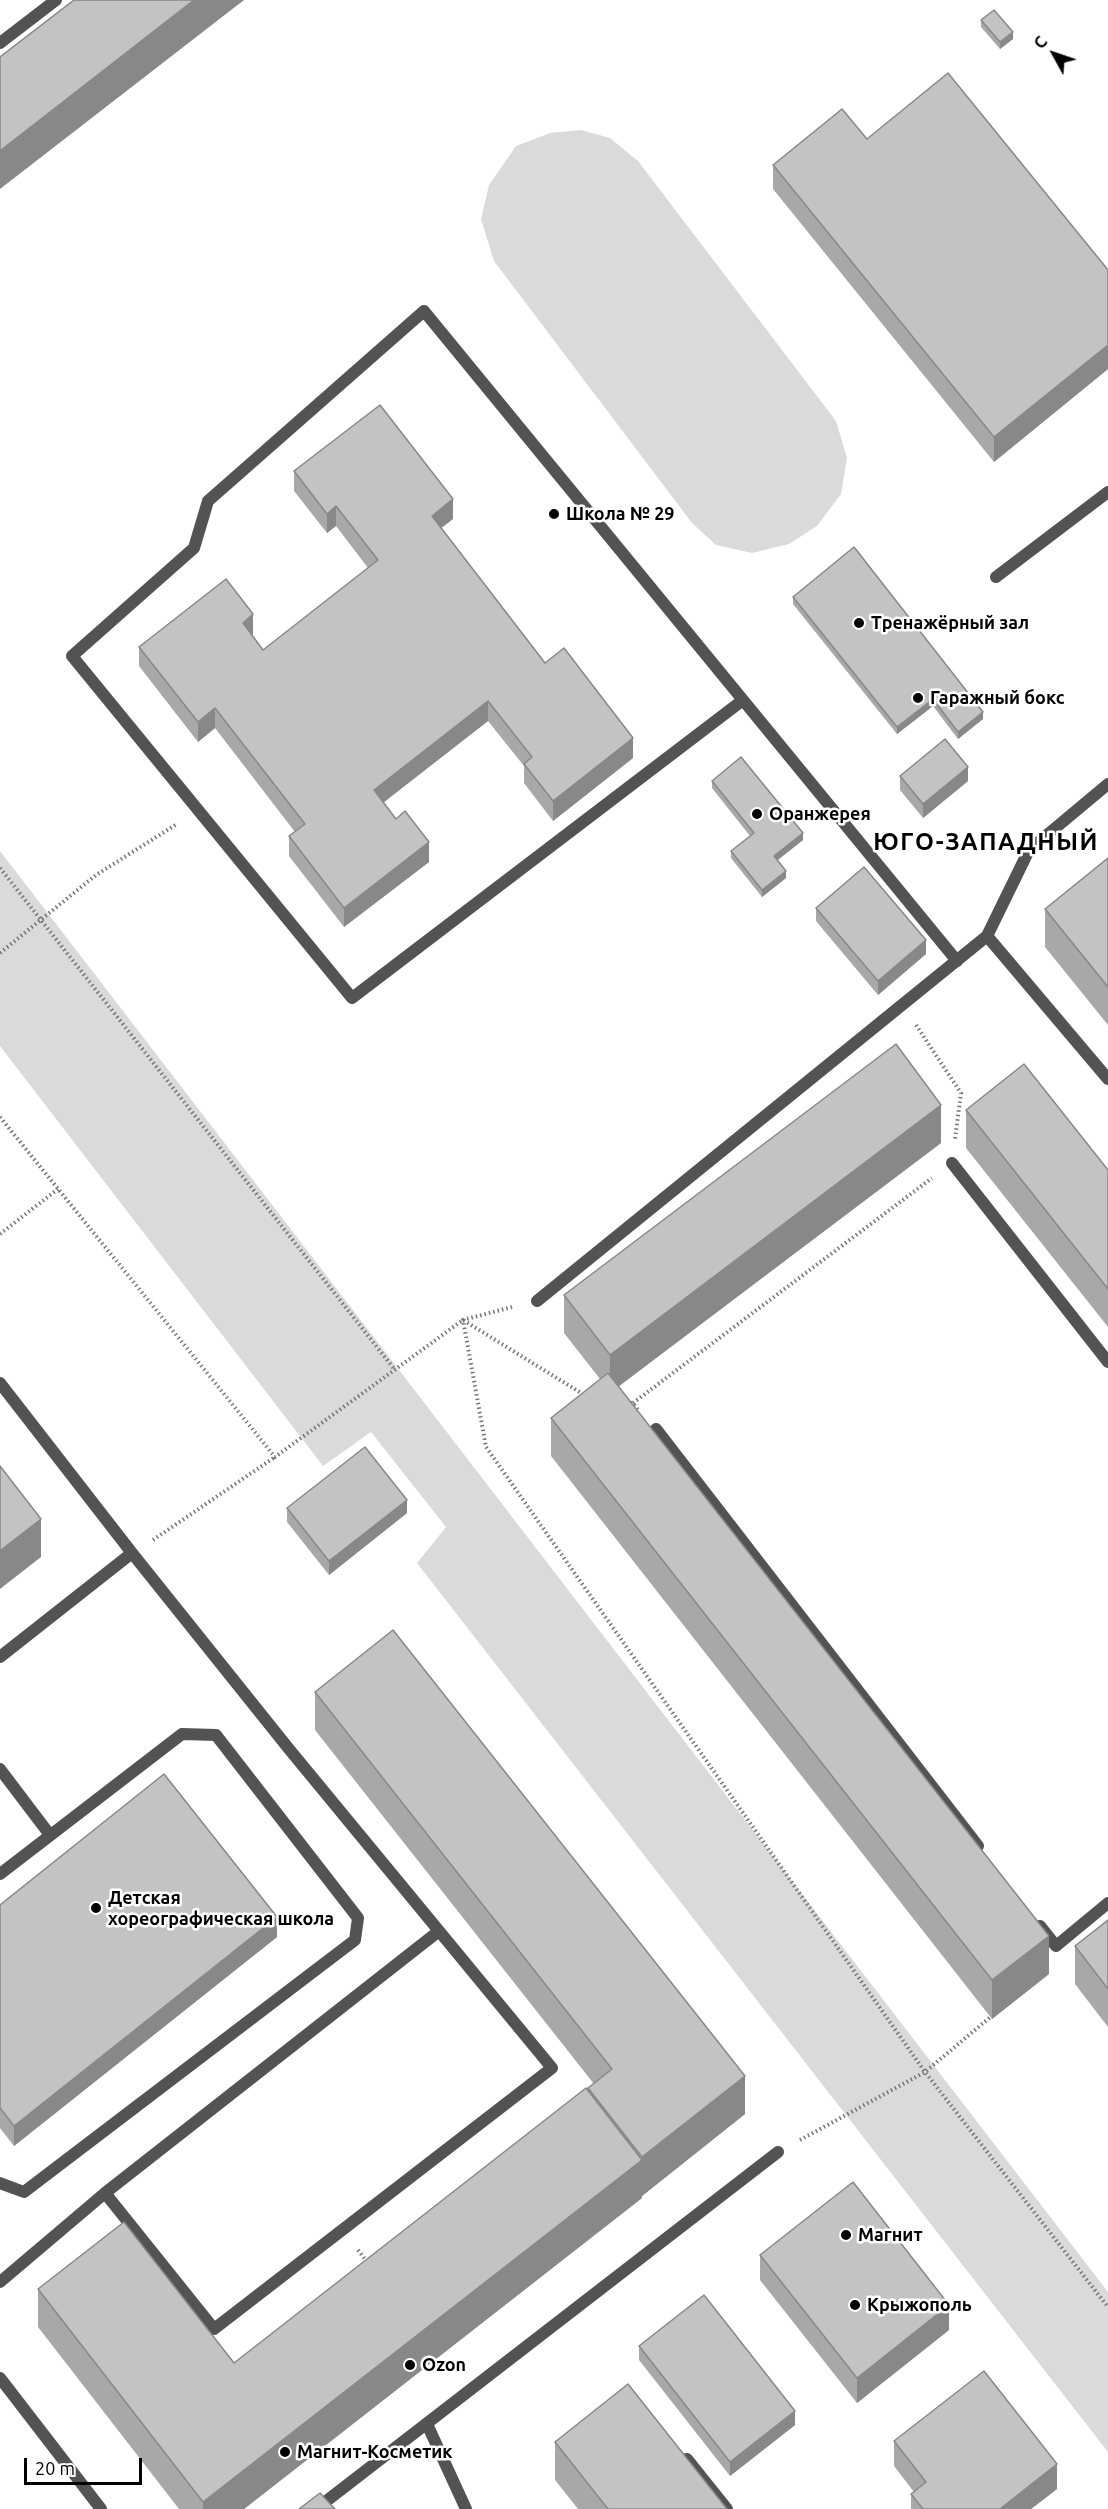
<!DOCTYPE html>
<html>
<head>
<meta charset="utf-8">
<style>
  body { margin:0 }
  #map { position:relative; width:1108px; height:2509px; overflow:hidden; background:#fff; font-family:Ubuntu,sans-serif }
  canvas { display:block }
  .north { position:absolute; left:1024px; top:24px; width:60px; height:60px; -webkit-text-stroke:4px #fff; paint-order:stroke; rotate:310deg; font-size:16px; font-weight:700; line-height:24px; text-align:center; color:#000 }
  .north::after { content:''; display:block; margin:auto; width:21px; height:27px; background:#000; clip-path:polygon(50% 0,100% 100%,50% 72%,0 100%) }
  .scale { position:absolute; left:24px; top:2458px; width:118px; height:27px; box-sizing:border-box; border:3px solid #000; border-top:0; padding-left:8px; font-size:18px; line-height:21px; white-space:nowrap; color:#000; -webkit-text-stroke:4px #fff; paint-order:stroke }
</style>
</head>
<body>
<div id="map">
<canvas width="1108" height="2509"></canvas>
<div class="north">С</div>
<div class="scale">20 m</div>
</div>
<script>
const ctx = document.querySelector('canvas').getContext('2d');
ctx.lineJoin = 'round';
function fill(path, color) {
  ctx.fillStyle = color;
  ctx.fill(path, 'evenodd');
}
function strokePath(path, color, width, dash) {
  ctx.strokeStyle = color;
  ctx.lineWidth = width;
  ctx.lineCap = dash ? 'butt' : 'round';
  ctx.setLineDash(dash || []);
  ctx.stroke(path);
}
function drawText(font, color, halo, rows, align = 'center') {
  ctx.font = font + ' Ubuntu,sans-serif';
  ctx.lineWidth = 5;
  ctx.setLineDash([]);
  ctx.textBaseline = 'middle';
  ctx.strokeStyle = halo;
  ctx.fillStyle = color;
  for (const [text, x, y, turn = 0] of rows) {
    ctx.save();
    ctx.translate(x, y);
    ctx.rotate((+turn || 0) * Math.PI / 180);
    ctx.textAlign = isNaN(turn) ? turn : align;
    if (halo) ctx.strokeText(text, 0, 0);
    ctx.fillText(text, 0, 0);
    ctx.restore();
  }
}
fill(new Path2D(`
  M581,130l29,8 28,23 198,260 11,37 -6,36 -24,32 -28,18 -37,9 -36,-8 -24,-22 -198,-262 -13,-42 8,-34 27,-39 34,-13z
  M0,851l1108,1441v160l-691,-889 29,-36 -75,-95 -48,34 -323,-420z`), '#dadada');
strokePath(new Path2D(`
  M0,868l395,502
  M0,953l96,-78 81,-51
  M916,1025l45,68 -6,46
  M0,1117l275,340 188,-137 123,76
  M0,1234l58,-45
  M512,1307l-49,13 23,127 439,625 183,235
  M626,1403h7l6,8
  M633,1403l299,-225
  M153,1540l122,-83
  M800,2140l125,-68 69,-58
  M358,2250l10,13`), '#757575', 4, [1.5, 3]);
strokePath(new Path2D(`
  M0,43l56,-43
  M996,577l112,-85
  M743,700l-391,298 -280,-342 122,-108 14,-47 216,-190 533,650
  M1108,784l-79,66 -42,86 121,143
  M952,1163l156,199
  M537,1301l450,-365
  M0,1383l132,170 -132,104
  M656,1429l322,417
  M0,1769l50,66
  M0,1874l182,-140 34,1 142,183 -3,22 -331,252 -24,-9
  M1040,1926l16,20 52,-43
  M105,2193l109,136 338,-261 -263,-319 -157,-196
  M0,2282l105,-89 334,-262
  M0,2378l101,131
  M427,2424l39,85
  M687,2459l40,50
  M316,2509l462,-357`), '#535353', 12);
fill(new Path2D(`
  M981,20l32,19 -13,10 -19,-22z
  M867,139l241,131v99l-114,93 -221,-273v-24z
  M294,471l159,48 -12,9 104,135 88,95 -80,63 -29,-38v-17l-36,-45 -105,81 46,60 -85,65 -55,-71v-20l6,-4 -80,-104 -17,14 -59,-76v-19l114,-13 -1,1 11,15 105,-82 -32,-42 -9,7 -33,-42z
  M793,597l190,122 -25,20 -25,-33 -36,28 -104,-130z
  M900,776l68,5 -45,37 -23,-28z
  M712,781l91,59 -26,20 9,18 -24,19 -31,-39v-7l19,-15 -38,-48z
  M1108,858v167l-63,-78v-38z
  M816,908l110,46 -48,41 -62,-74z
  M966,1110l142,60v157l-142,-179z
  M941,1143l-323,243 431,588 -57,45 -441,-563v-38l49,-39 -36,-46v-38z
  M287,1508l120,5 -78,62 -42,-53z
  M315,1692l430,422 -103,82v-1v3l-398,311h-65l-141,-182v-38l196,74 354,-272v-3l6,-4 -279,-354z
  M0,1905l277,32 -263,209 -14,-18z
  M1108,1920v107l-33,-43v-38z
  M760,2255l189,75 -92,73 -97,-123z
  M639,2346l156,79 -65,51 -91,-116z
  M894,2441l163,48 -26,20h-120v-15l3,-2 -20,-26z
  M555,2442l172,67h-149l-23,-29z`), '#a8a8a8');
fill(new Path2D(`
  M194,0h50l-244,189v-38z
  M1013,32v7l-13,10v-7z
  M1108,345v24l-114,93v-25z
  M453,499v20l-21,16v-19z
  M336,506v20l-9,7v-19z
  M253,614v20l-10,9v-20z
  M933,699v7l-36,28v-7z
  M488,701v20l-114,89v-20z
  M215,708v20l-17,14v-20z
  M983,712v7l-25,20v-7z
  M633,738v20l-80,63v-20z
  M968,767v14l-45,37v-14z
  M803,833v7l-29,23v-7z
  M429,842v20l-85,65v-19z
  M786,871v7l-24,19v-7z
  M926,940v14l-48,41v-14z
  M941,1105v38l-331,250v-38z
  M407,1500v13l-78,62v-14z
  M41,1519v38l-41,32v-38z
  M277,1917v20l-263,209v-20z
  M1049,1936v38l-57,45v-39z
  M745,2076v38l-103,82v-39z
  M642,2160v38l-398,311h-41v-7z
  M949,2305v25l-92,73v-25z
  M795,2411v14l-65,51v-14z
  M1057,2464v25l-26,20h-31z`), '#888');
const building = new Path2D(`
  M74,0h120l-194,151v-94z
  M994,10l19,22 -13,10 -19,-22z
  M948,73l160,197v75l-114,92 -221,-272 69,-56 25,30z
  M380,405l73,94 -21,17 113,147 19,-15 69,90 -80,63 -29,-37 8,-7 -44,-56 -114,89 22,29 9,-8 24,31 -85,66 -55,-72 16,-12 -90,-116 -17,14 -59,-75 87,-68 27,35 -10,9 20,27 115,-90 -42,-54 -9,8 -33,-43z
  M854,547l129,165 -25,20 -25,-33 -36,28 -104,-130z
  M945,739l23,28 -45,37 -23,-28z
  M741,757l62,76 -29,23 12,15 -24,19 -31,-39 23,-18 -42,-52z
  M1108,858v129l-63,-78z
  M864,867l62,73 -48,41 -62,-73z
  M896,1044l45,61 -331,250 -46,-60z
  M1024,1064l84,106v119l-142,-179z
  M608,1373l441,563 -57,44 -441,-562z
  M365,1447l42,53 -78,61 -42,-53z
  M0,1466l41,53 -41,32z
  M393,1630l352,446 -103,81 -54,-69 24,-19 -297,-377z
  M164,1774l113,143 -263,209 -14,-18v-203z
  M1108,1920v69l-33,-43z
  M586,2088l56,72 -439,342 -165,-213 86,-67 110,141z
  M853,2182l96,123 -92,73 -97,-123z
  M704,2295l91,116 -65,51 -91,-116z
  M984,2371l73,93 -57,45h-77l-12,-15 15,-12 -32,-41z
  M628,2384l99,125h-119l-53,-67z
  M320,2493l15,16h-36z`);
fill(building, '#c3c3c3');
strokePath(building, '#888', 1.5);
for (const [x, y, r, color] of [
  [554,514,6,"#000"],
  [859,623,6,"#000"],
  [918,698,6,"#000"],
  [757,814,6,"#000"],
  [96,1908,6,"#000"],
  [846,2235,6,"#000"],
  [855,2305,6,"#000"],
  [410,2365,6,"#000"],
  [285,2452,6,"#000"]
]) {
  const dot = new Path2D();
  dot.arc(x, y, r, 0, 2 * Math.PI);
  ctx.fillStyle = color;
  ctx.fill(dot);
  strokePath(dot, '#fff', 2);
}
drawText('bold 18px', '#000', '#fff', [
  ["Школа № 29",566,514],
  ["Тренажёрный зал",871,623],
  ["Гаражный бокс",930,698],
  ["Оранжерея",769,814],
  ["Детская",108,1898],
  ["хореографическая школа",108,1919],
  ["Магнит",858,2235],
  ["Крыжополь",867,2305],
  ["Ozon",422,2365],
  ["Магнит-Косметик",297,2452]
], 'left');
ctx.letterSpacing = '1.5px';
drawText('bold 24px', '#000', '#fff', [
  ["ЮГО-ЗАПАДНЫЙ",986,842]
]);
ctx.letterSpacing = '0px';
</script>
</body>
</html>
